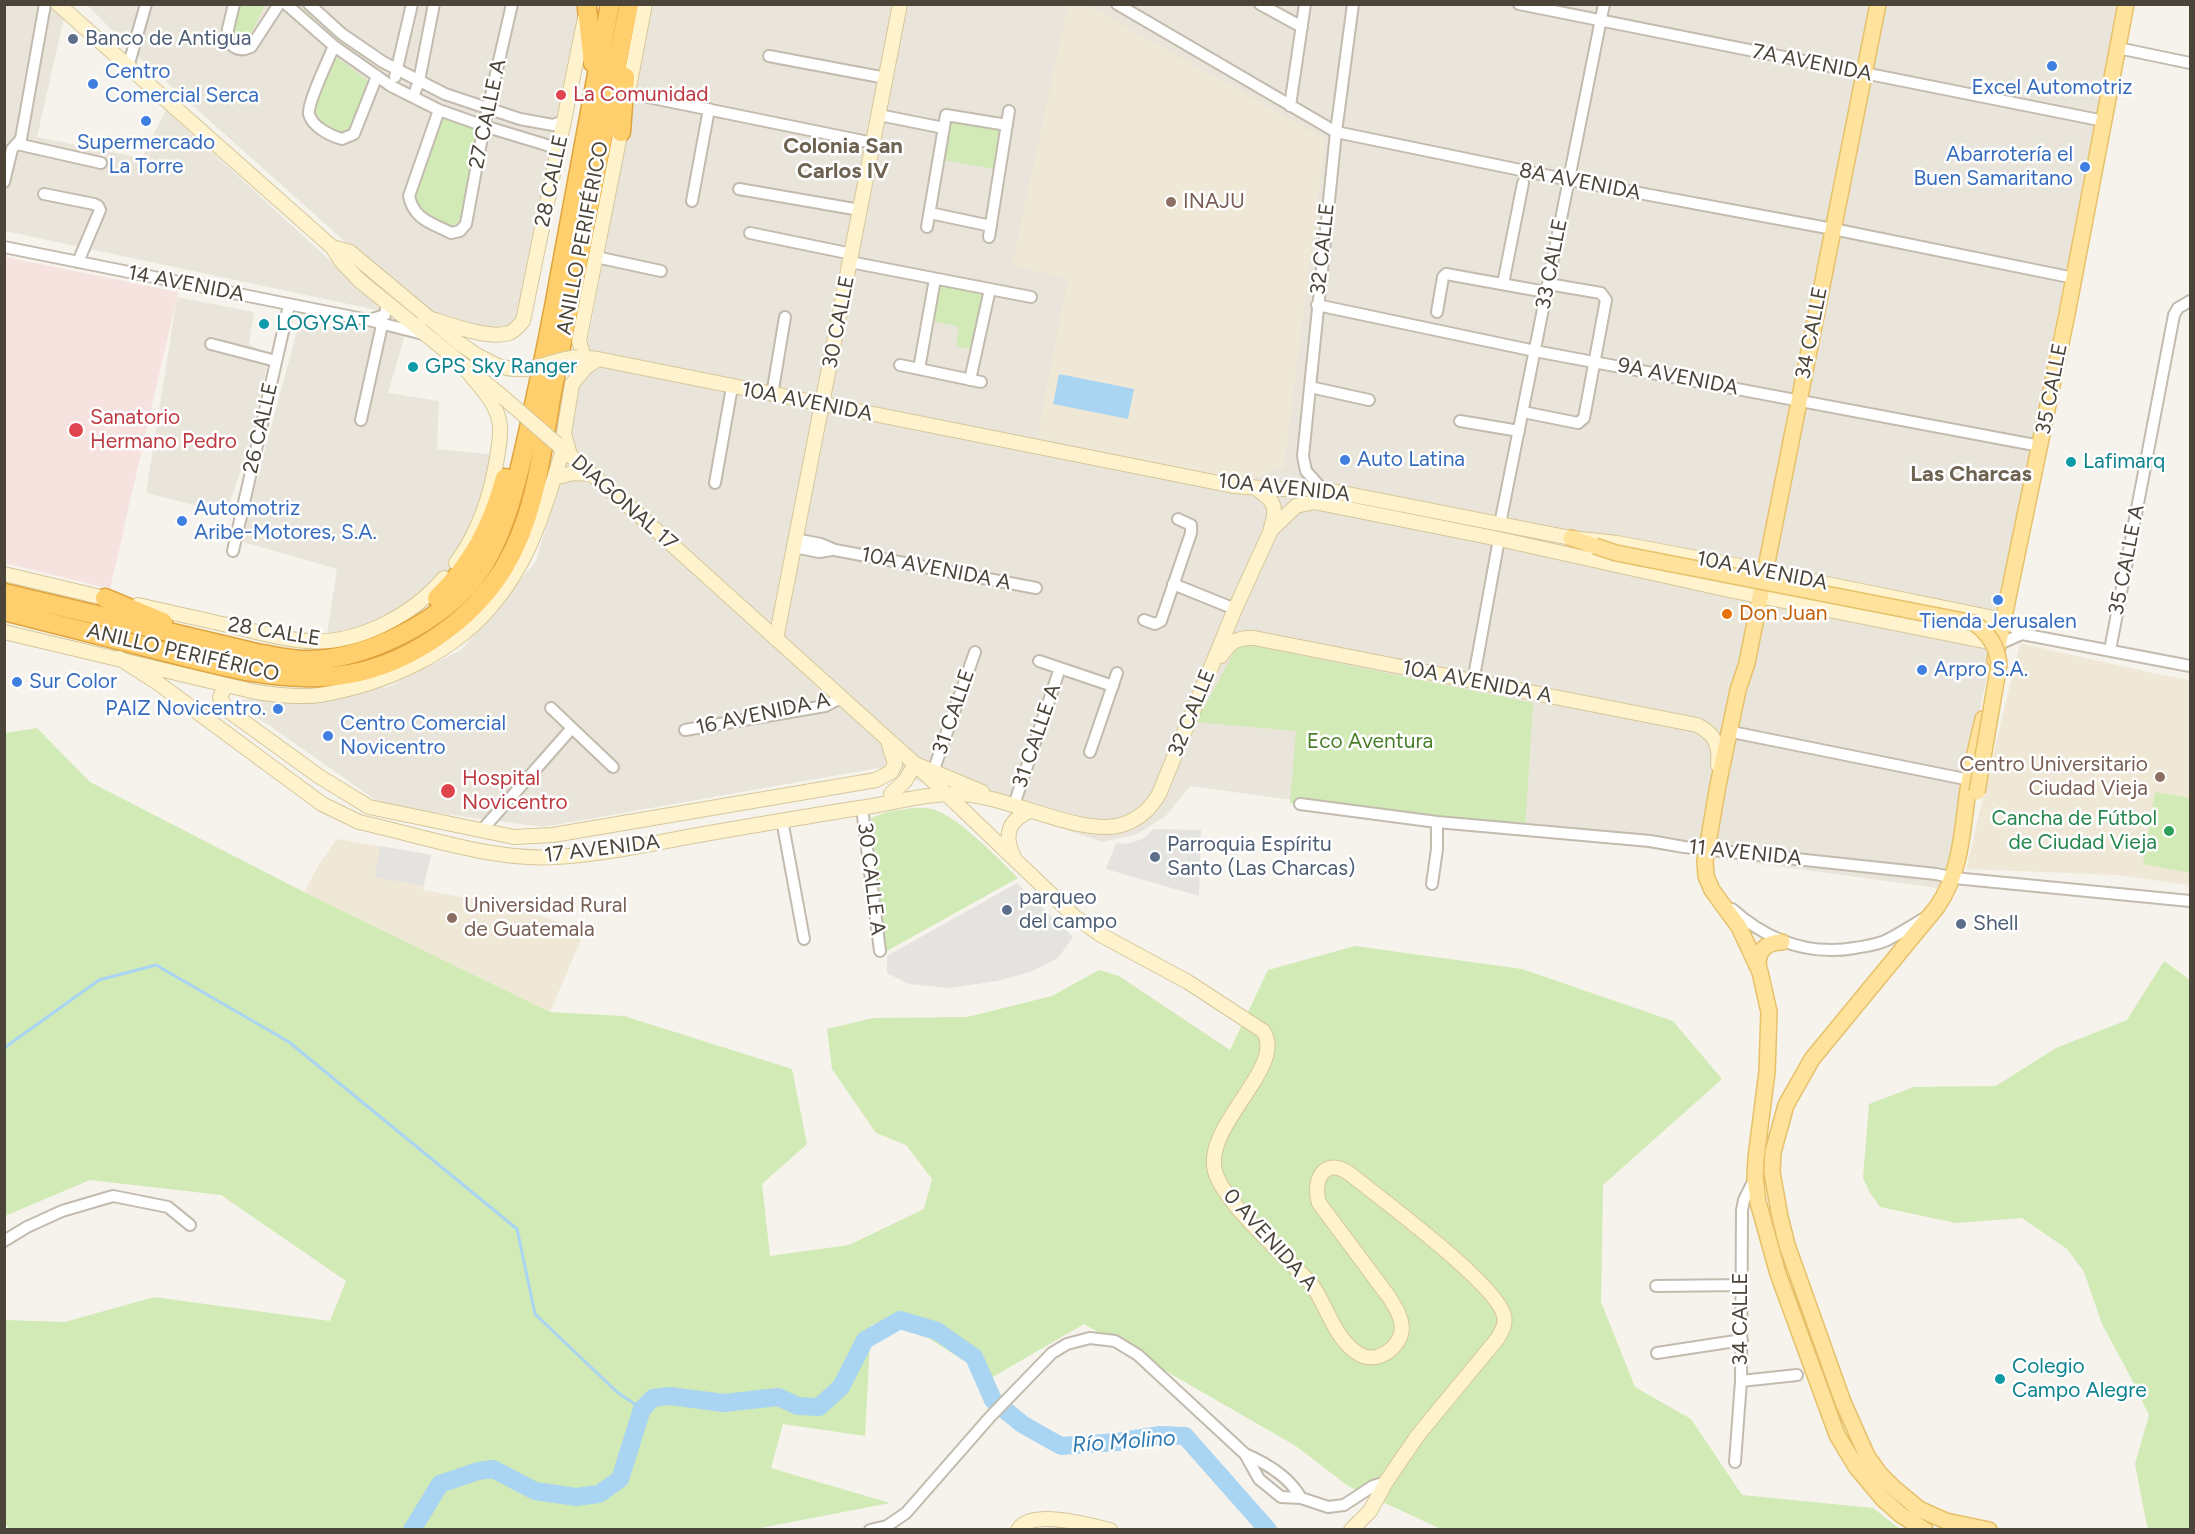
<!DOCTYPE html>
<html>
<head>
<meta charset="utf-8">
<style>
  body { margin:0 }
  #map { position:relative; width:2195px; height:1534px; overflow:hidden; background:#f6f3ec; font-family:Figtree,sans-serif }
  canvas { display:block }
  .frame { position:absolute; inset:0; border:6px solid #4b4439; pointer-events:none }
</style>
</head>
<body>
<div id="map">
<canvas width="2195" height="1534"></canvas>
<div class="frame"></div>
</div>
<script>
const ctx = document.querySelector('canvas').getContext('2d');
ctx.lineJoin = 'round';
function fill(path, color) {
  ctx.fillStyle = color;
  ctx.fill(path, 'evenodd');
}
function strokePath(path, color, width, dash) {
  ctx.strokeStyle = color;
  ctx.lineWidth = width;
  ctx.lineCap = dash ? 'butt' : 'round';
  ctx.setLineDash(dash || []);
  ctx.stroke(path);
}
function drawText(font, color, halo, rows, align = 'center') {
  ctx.font = font + ' Figtree,sans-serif';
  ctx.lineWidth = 5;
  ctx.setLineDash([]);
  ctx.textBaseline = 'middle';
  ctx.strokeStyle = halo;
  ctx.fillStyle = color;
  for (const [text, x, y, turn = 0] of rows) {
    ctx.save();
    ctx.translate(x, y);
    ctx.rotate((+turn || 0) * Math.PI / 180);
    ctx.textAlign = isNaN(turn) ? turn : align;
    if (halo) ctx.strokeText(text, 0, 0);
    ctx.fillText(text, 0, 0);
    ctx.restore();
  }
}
fill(new Path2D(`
  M5,5h43l16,13 -27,119 105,21 24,-48 220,202 -381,-81z
  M87,5h495l-64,314 -13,13 -78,-17 -284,-254z
  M652,5h1466l-173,884 -755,-103 -24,30 -29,18 -34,8 -225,-74 -335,59 -159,-21 -151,-106 155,-13 73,-37 75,-89 27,-90z
  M177,297l77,15 -5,32 20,12 -20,90 -23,67 -80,-20z
  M299,324l107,7 -18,62 51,8 -2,48 60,6 -45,114 -72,57 -54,15 11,-72 -97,-28z`), '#eae5da');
fill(new Path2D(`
  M1068,5h19l238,134 -41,328 -40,14 -207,-44 31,-158 -56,-14z
  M2020,643l132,30 38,7v205l-73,-10 -151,-6z
  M337,839l94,16 -8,35 85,16 77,24 -35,82 -246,-120 17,-31z`), '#efe8d6');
fill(new Path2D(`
  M5,257l173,35 -68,297 -105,-26z`), '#f6e3e0');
fill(new Path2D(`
  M237,5h28l-19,39 -16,-11z
  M336,57l34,25 -25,57 -36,-20z
  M442,118l36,13 -17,90 -9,5 -32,-16 -6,-12z
  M951,121l51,9 -7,39 -51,-9z
  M940,285l43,9 -11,55 -16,-3 3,-19 -26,-6z
  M1239,643l294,60 -8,127 -235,-27 6,-72 -100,-9z
  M37,728l53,54 214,110 246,120 74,4 168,53 15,75 -45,40 8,72 79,-11 75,-36 8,-30 -26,-34 -30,-12 -44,-64 -5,-40 46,-11 94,-1 85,-21 47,-26 20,6 111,74 38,-80 87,-24 167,23 151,52 49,58 -119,106 -2,117 34,85 56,32 51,76 131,13 27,21h-459l-93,-43 -52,-40 -212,-122 -93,54 -91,-58 -29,5 -6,111 -82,-12 -12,44 119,35 -140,27 -740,-1 -6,-6 1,-203 60,2 89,-25 176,24 16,-40 -125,-86 -131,-15 -85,36v-483z
  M2155,792l35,6v75l-47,-9z
  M912,808c10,0 19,-1 28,4 25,12 58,46 78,66l-133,74 -14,-134 16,-6z
  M2164,961l26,19v550l-40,-1 -3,-3 -12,-62 14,-49 -20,-41 -27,-50 -18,-52 -17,-23 -45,-31 -66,5 -76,-16 -10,-14 -7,-15 6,-74 45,-17 82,-1 60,-38 71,-28z`), '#d2eab5');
fill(new Path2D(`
  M1154,829l47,1 -2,66 -93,-27 10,-26 7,1 11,-2 10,-4z
  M380,846l51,9 -8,31 -48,-9z
  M1017,883l56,54 -15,21 -28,14 -33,9 -48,7 -40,-4 -22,-11v-17z`), '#e5e3e0');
fill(new Path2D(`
  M1059,374l75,15 -6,30 -75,-15z`), '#a9d4f2');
strokePath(new Path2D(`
  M4,1048l95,-68 57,-15 133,77 228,187 18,85 82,78 25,17`), '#a9d4f2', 3);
strokePath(new Path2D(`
  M412,1530l28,-46 38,-13 15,-2 42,22 41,6 23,-3 21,-15 22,-70 11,-11 17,-2 54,7 54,-6 20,9 21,1 22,-20 24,-47 35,-20 37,11 37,26 19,43 29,24 39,22 56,-4 43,-7 25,1 83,94`), '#a9d4f2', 18);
const street = new Path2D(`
  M234,4l-6,25 -1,10c6,10 13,13 24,8l28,-43
  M286,4l48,42 57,40 48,24 45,16 66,20 7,11
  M309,4l33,30 41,28 62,32 75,25 33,6 11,-4
  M1117,4l219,128 233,48 264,49 241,49
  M1260,4l42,23
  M1519,4l585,117
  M334,46c-5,12 -27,58 -25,68 3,13 22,22 33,25l12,-5 23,-58
  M2118,48l72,15
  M769,56l117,22
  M128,67l18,-63
  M395,77l17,-73
  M628,93l245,50
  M413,97l6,-16 15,-77
  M1290,106l15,-102
  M439,110l-30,86c5,24 23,27 42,37l9,-2 6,-7 18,-98 28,-122
  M879,115l65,13
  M17,144l84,19
  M4,182l8,-33 9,-10 24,-135
  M739,189l121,21
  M44,194l50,10 4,2 2,4 -22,52
  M692,201l17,-92
  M930,213l61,13
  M927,227l19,-112 61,10
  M750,233l102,21
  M989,237l20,-126
  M4,247l364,73 55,14
  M596,257l65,14
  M850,262l181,35
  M1503,284l20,-101
  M1317,305l218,46 505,95
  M1437,312l6,-35 3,-3 100,18
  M369,320l16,-5 2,-11
  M211,344l65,17
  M900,365l81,17
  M919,369l16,-90
  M970,380l20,-91
  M1310,387l59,13
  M772,395l13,-78
  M1523,412l55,11 6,-5 22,-118 -5,-7 -53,-9
  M361,420l21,-95
  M1460,421l59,10
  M715,483l17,-96
  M1322,489l-16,-18 -3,-15 33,-324 17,-128
  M1500,524l104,-520
  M795,539l26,5 14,6 201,38
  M794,547l25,5 13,-2
  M233,551l56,-246
  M1173,584l62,25
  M1144,620l11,4 6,-3 30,-88v-8l-13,-6
  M2004,620l18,14 168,32
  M1999,644l23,-10
  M2110,650l64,-335 4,-7 12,-7
  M1039,661l74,25
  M1473,682l26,-143
  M551,708l62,59
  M685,730l140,-24 15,-8
  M1737,733l233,47
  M1090,752l27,-79
  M933,772l42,-120
  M1300,804l137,18 213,19 34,6 252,27 18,4 236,23
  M1014,805l46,-137
  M862,808l18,143
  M782,820l22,119
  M482,830l90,-102
  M1432,884l5,-35v-27
  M1732,909c35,31 76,47 123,39 11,-2 22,-3 32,-8 12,-6 24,-14 36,-21
  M4,1241l23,-14 35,-16 51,-15 55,11 22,18
  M1656,1286l86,-1
  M1657,1353l85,-13
  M1741,1381l56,-6
  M1245,1454c21,9 45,24 56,44
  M1735,1462l6,-81 1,-171 2,-10 11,-22
  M870,1530l17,-4 19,-13 84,-96 62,-64 15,-9 23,-6 25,3 23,14 107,99 14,25 22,18 20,1 27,9 16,-2 29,-19 13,-4`);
const secondary = new Path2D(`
  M58,4l274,243 9,14 18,19 145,118
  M629,88l16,-84
  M332,247l18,5 109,91 19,13 20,10
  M425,317c21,6 63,23 84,16 6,-2 9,-7 14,-12l62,-303
  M578,357l20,2 636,127 42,3h46l249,49 46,5 117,22 270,55
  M584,357l-5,-16 43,-216
  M557,444l91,79 267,241 67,28
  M570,455l-6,-22 8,-49 13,-16 13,-9
  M554,478l19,-5 19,1
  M1256,488c18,13 22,18 15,40
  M456,563c24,-32 36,-71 42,-111 1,-10 4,-21 1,-32 -4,-20 -23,-37 -35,-53
  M4,574l109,26
  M138,605c34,8 68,15 102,23 22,5 45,12 68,13 49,4 105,-26 136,-63
  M4,632l252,60c20,3 43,6 64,3 65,-11 136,-42 177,-96 35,-43 50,-98 66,-150
  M776,639l124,-635
  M1221,656c9,-14 16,-19 33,-18l443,87c18,9 23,20 21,40
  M119,658l39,25 164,121 37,18c60,13 134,39 196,35 46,-2 93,-13 138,-21 56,-10 111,-19 166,-28 32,-4 66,-15 99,-14 46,0 123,43 163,31 17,-5 30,-17 38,-31l76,-185 36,-79 25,-24 18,-4 185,37 230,51 270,54
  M226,686l-6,11 6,12 94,68 49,30 145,30 39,-2 323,-55 15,-8 4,-8 -7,-23
  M891,794l14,-13 10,-17 160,153 26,18 87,47 75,49c25,35 -60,94 -48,140 8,32 73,87 97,114 15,21 23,55 47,69 18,11 43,-7 43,-27 -1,-12 -7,-20 -13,-30l-70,-94c-7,-24 6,-47 31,-29 30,24 148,111 154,142 2,8 -2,15 -6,22l-80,97 -32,47 -16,29 -19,19
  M1013,855c-10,-21 -3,-36 17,-44
  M1018,1530c13,-22 71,-5 92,0`);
const primary = new Path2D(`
  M1878,4l-131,659 -9,27 -20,95 -13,76 1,15 6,14 27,37 21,45 9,40 -2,60 -11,86 -1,19 3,25 20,72 59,161 20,33 26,31 18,16 24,15
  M1571,538l24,8
  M1995,660l72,-346 59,-310
  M1983,719c-5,21 -10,42 -14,64 -7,43 -6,86 -32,124l-125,152 -26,46 -13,47 -1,20 8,45 7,28 56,157 24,54 12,17 16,16 24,20 27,12 43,9
  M1759,969c-4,-17 7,-27 23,-27`);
const highway = new Path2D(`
  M587,8l6,55
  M621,132l4,-55
  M4,593l257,61c13,2 27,5 40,6 58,2 127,-32 166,-73 39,-42 53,-119 65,-173 11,-50 21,-100 30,-151 16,-86 32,-172 48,-259
  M105,598l58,24
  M437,598c36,-34 55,-73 68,-120
  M4,611c52,13 103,26 154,39 58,15 117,32 178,26 66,-7 135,-53 169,-110 32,-54 37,-119 48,-179 25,-128 51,-255 76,-383`);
strokePath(street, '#c2bbae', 14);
strokePath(secondary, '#d6c79b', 16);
strokePath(primary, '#e6c16a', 18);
strokePath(highway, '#e0a43c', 21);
strokePath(street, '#fff', 10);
strokePath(secondary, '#fff3cd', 14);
strokePath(primary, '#ffe39c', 15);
strokePath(highway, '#ffcf6e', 18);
const secondaryBridge = new Path2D(`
  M498,366c36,10 47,-6 80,-9
  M504,398l53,46`);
const primaryBridge = new Path2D(`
  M1595,546l21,7 358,70c15,10 23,23 25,41l-22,128`);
strokePath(secondaryBridge, '#d6c79b', 16, []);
strokePath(primaryBridge, '#e6c16a', 18, []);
strokePath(secondaryBridge, '#fff3cd', 14);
strokePath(primaryBridge, '#ffe39c', 15);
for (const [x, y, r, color] of [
  [73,39,6,"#5c6f8a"],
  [2052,66,6,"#3f7fe0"],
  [93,84,6,"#3f7fe0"],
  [561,95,6,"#e0444e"],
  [146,121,6,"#3f7fe0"],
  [2085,167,6,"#3f7fe0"],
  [1171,202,6,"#8d6e63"],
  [264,324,6,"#0f9aa8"],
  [413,367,6,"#0f9aa8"],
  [76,430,8,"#e0444e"],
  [1345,460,6,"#3f7fe0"],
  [2071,462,6,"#0f9aa8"],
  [182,521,6,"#3f7fe0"],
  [1998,600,6,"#3f7fe0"],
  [1727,614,6,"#e8710a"],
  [1922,670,6,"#3f7fe0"],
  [17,682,6,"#3f7fe0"],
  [278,709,6,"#3f7fe0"],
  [328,736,6,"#3f7fe0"],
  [2160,777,6,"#8d6e63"],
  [448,791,8,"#e0444e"],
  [2169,831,6,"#2e9e5b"],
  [1155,857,6,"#5c6f8a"],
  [1007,910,6,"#5c6f8a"],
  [452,918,6,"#8d6e63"],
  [1961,924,6,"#5c6f8a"],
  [2000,1379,6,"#0f9aa8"]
]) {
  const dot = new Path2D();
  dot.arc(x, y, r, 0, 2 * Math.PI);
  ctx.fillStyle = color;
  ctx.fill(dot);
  strokePath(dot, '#fff', 2);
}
drawText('21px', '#4e5e75', '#fff', [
  ["Banco de Antigua",85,39],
  ["Parroquia Espíritu",1167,845],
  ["Santo (Las Charcas)",1167,869],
  ["parqueo",1019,898],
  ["del campo",1019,922],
  ["Shell",1973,924]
], 'left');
drawText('21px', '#4b4439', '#fff', [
  ["7A AVENIDA",1812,63,11],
  ["27 CALLE A",488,114,-78],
  ["28 CALLE",552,181,-78],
  ["8A AVENIDA",1580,182,11],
  ["ANILLO PERIFÉRICO",583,238,-79],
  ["32 CALLE",1323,249,-84],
  ["33 CALLE",1552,264,-79],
  ["14 AVENIDA",186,284,11],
  ["30 CALLE",839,322,-79],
  ["34 CALLE",1812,333,-79],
  ["9A AVENIDA",1678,377,11],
  ["35 CALLE",2052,389,-79],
  ["10A AVENIDA",807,402,11],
  ["26 CALLE",261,428,-77],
  ["10A AVENIDA",1284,488,6],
  ["DIAGONAL 17",624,503,41],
  ["35 CALLE A",2127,560,-79],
  ["10A AVENIDA A",936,569,11],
  ["10A AVENIDA",1762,571,11],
  ["28 CALLE",274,632,9],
  ["ANILLO PERIFÉRICO",183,653,13],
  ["10A AVENIDA A",1477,682,11],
  ["31 CALLE",954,712,-71],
  ["32 CALLE",1192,713,-68],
  ["16 AVENIDA A",763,714,-12],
  ["31 CALLE A",1037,736,-71],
  ["17 AVENIDA",602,849,-7],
  ["11 AVENIDA",1745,853,6],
  ["30 CALLE A",871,879,83],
  ["0 AVENIDA A",1270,1240,48],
  ["34 CALLE",1741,1319,-90]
]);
drawText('21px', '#366cbe', '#fff', [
  ["Centro",105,72],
  ["Comercial Serca",105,96],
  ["Excel Automotriz",2052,88,"center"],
  ["Supermercado",146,143,"center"],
  ["La Torre",146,167,"center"],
  ["Abarrotería el",2073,155,"right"],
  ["Buen Samaritano",2073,179,"right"],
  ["Auto Latina",1357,460],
  ["Automotriz",194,509],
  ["Aribe-Motores, S.A.",194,533],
  ["Tienda Jerusalen",1998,622,"center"],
  ["Arpro S.A.",1934,670],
  ["Sur Color",29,682],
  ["PAIZ Novicentro.",266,709,"right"],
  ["Centro Comercial",340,724],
  ["Novicentro",340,748]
], 'left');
drawText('21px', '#be3a42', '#fff', [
  ["La Comunidad",573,95],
  ["Sanatorio",90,418],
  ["Hermano Pedro",90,442],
  ["Hospital",462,779],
  ["Novicentro",462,803]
], 'left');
drawText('21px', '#785e54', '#fff', [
  ["INAJU",1183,202],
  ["Centro Universitario",2148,765,"right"],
  ["Ciudad Vieja",2148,789,"right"],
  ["Universidad Rural",464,906],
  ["de Guatemala",464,930]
], 'left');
drawText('21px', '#0d838f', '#fff', [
  ["LOGYSAT",276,324],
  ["GPS Sky Ranger",425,367],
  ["Lafimarq",2083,462],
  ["Colegio",2012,1367],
  ["Campo Alegre",2012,1391]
], 'left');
drawText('21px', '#c56008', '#fff', [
  ["Don Juan",1739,614]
], 'left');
drawText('21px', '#4a7f2a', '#fff', [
  ["Eco Aventura",1370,742]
]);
drawText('21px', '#27864d', '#fff', [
  ["Cancha de Fútbol",2157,819],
  ["de Ciudad Vieja",2157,843]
], 'right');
drawText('bold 22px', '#6e6250', '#fff', [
  ["Colonia San",843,147],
  ["Carlos IV",843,172],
  ["Las Charcas",1971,475]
]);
drawText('italic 22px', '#2e7ab2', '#fff', [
  ["Río Molino",1124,1442,-4]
]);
</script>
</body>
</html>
